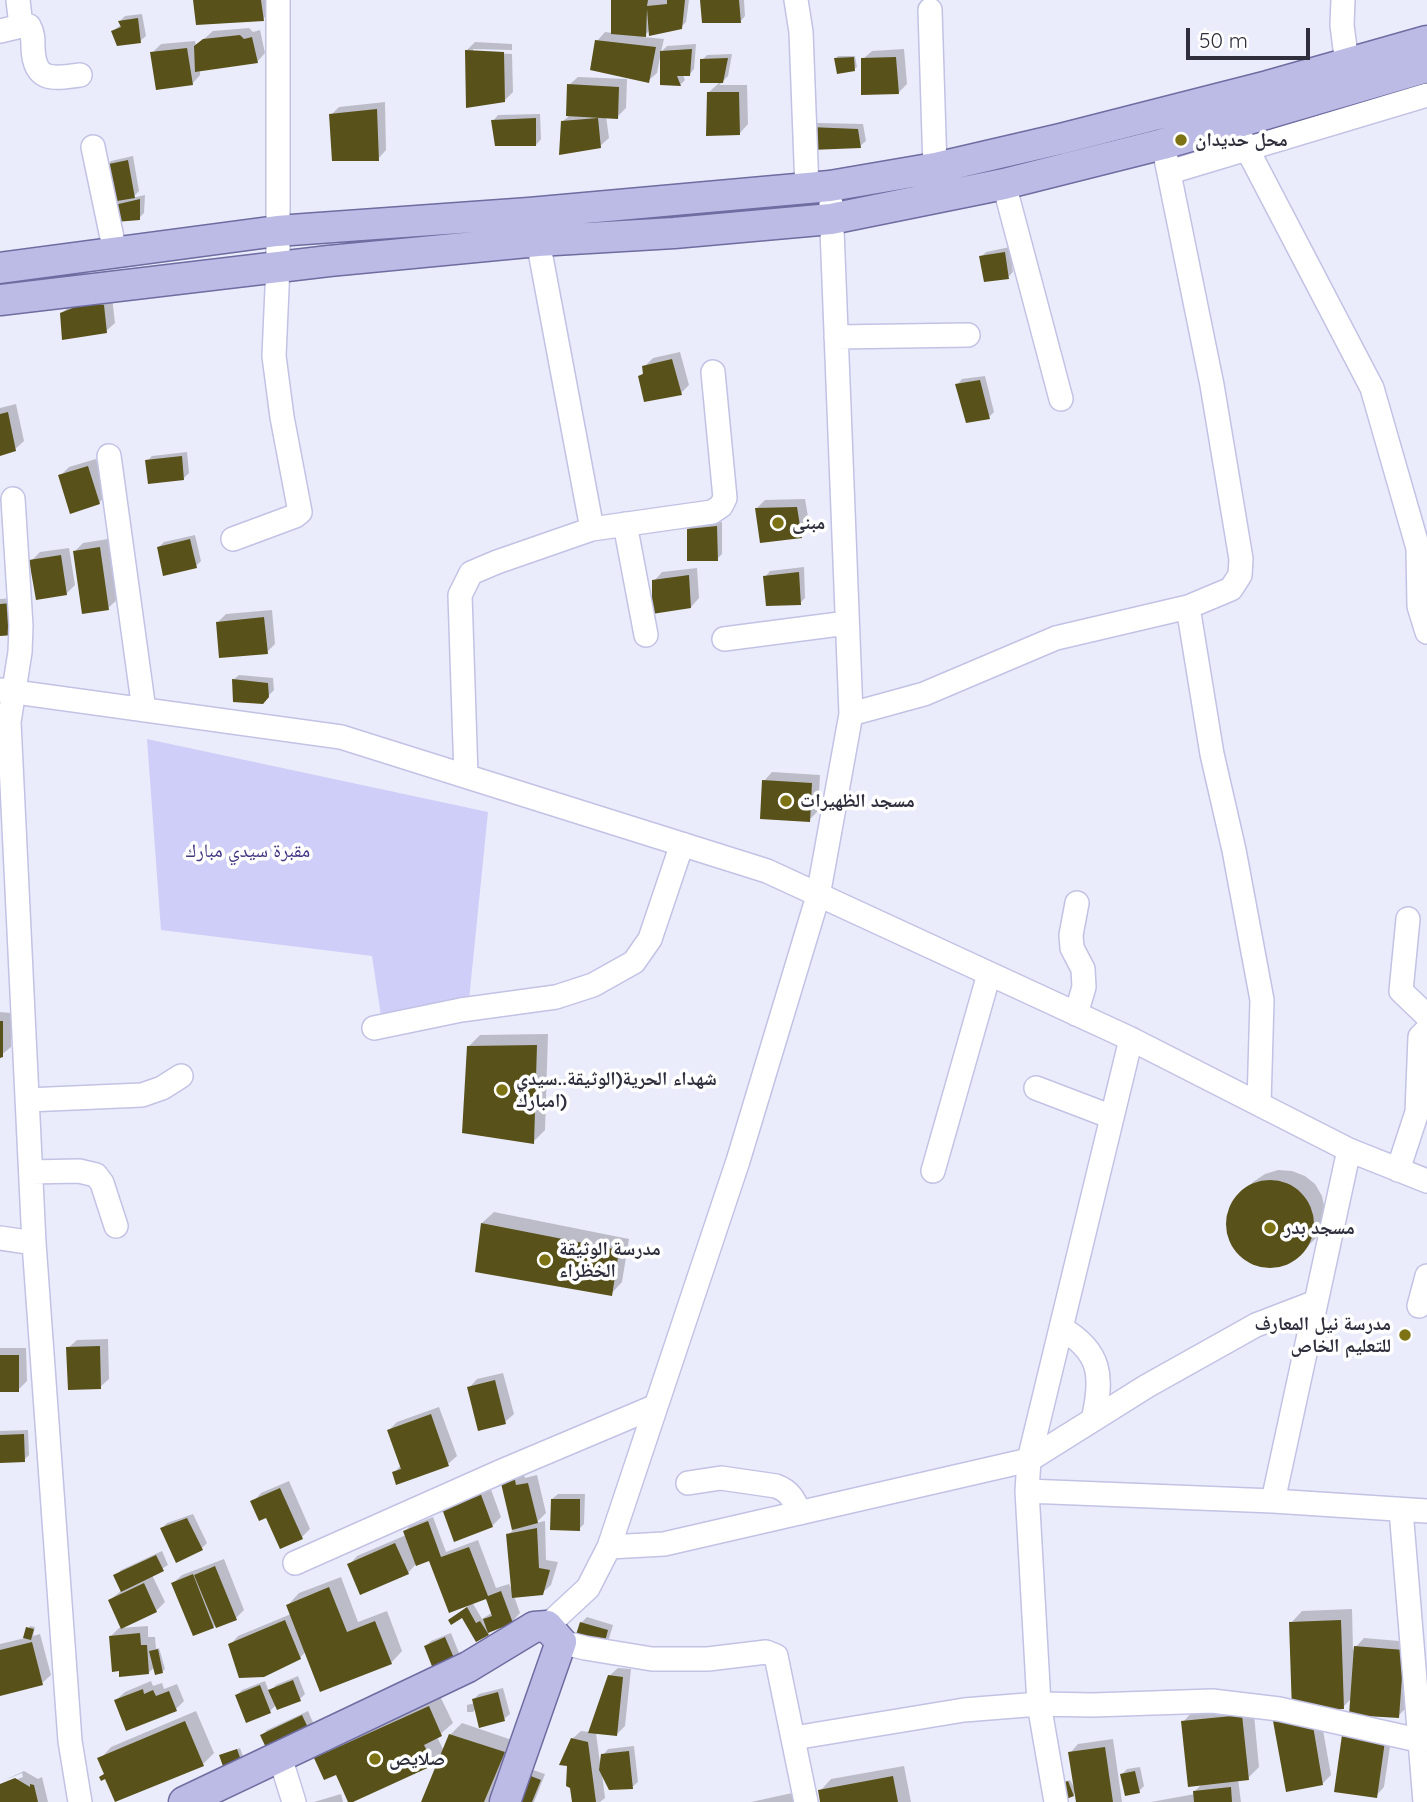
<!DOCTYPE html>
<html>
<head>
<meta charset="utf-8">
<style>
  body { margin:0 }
  #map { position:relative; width:1427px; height:1802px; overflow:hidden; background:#ebecfb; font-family:Quicksand,sans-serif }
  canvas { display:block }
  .scale { position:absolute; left:1186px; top:28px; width:124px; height:32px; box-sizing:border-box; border:4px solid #2e2e3c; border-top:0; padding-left:9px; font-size:21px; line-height:24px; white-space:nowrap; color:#2e2e3c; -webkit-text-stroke:5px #fff; paint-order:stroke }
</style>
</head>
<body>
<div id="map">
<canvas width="1427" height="1802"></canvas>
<div class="scale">50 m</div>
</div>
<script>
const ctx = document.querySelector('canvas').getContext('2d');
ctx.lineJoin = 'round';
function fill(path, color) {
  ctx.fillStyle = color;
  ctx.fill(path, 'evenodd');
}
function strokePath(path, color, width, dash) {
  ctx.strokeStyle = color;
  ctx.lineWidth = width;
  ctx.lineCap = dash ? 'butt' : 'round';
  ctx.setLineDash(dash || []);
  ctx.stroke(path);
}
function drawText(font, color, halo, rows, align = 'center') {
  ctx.font = font + ' Quicksand,"Noto Naskh Arabic",sans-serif';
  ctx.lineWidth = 7;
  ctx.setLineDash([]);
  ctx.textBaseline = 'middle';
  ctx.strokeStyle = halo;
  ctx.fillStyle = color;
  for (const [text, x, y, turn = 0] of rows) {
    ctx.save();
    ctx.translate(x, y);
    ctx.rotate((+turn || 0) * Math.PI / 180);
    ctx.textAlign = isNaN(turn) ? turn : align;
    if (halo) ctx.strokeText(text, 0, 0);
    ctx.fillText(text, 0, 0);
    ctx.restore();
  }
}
fill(new Path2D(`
  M147,739l341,73 -19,188 -88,16 -9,-60 -211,-26z`), '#cecef8');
fill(new Path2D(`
  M195,0h75l1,10 -8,9z
  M613,0h76l-3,22 -5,5 -31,3 -7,7 21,2 -3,13 6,-6 29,-2 -2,25 -5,6h-6l2,5 -5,5 -20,-28 -3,16 -9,8 -51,-40 8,-9 8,1z
  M702,0h42l1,16 -5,6z
  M142,14l4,22 -6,5 -27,-10 9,-7 -2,-3 5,-5z
  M249,28l4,4 7,-2 5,23 -8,9 -57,8v5l-8,9 -40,-31 9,-9 34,-3 1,5 17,-15z
  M475,42l37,2v6l-39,-1v3l39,2 1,38 -9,9 -38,-50z
  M904,49l3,35 -9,9 -35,-34 9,-8z
  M732,54l-4,22 -9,9h28l1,39 -8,9 -32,-40 12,-11 -18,-22 5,-5z
  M838,56h17l2,11 -3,2 -18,-11z
  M578,77l49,2 -1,29 -9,9 -11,-1 3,22 -9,8 -37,-25 5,-4 1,-32z
  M385,102l1,48 -8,9 -47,-44 8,-8z
  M540,114l1,25 -5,6 -43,-24 5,-6z
  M817,123l46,1 3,17 -6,5 -48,-18z
  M133,156l6,35 -7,7 13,-3 -1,18 -5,5 -27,-12 8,-8 -15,-32 6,-5z
  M1010,247l3,25 -5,5 -27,-20 5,-5z
  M112,297l3,26 -9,8 -44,-18 9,-8z
  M680,352l9,33 -8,8 -41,-17 5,-5 -1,-4 9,-9z
  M985,376l9,36 -5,5 -32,-32 5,-6z
  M16,404l8,37 -9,8 -15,5v-46z
  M187,452l2,21 -5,5 -37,-17 5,-5z
  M96,459l11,35 -8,9 -39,-27 9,-9z
  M805,499l5,29 -9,8 -44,-28 8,-8z
  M722,522v32l-5,5 -29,-30 6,-5z
  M195,535l6,26 -5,5 -37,-19 5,-5z
  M108,539l9,61 -9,8 -34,-56 9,-9z
  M69,548l6,37 -9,9 -35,-33 9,-9z
  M804,567l1,31 -5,5 -35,-26 5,-6z
  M697,568l2,30 -8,9 -37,-26 8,-9z
  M17,598l-17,36v-35z
  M272,610l3,34 -8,8 -49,-30 8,-8z
  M239,675l34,3 1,12 -6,6 -35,-16z
  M772,772l48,3 -2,36 -9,9 -45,-39z
  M0,1012l11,1v34l-11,9z
  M548,1034l-3,96 -12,12 -64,-96 11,-11z
  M1278,1170l14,1 13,5 10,8 7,12 3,14 -1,13 -6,13 -22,22 -13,7 -14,2 -14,-3 -12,-7 -9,-11 -5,-13 -1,-14 5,-14 20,-23 12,-8z
  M494,1212l135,27 -7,43 -11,12 -129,-71z
  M108,1339l1,40 -9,8 -32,-39 9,-8z
  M0,1348h26l1,33 -9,9h-18z
  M503,1373l11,41 -9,8 -36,-34 8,-9z
  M439,1407l18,49 -9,8 -51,18 -3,-9 7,-8 -12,-35 8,-8z
  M28,1430l1,25 -5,5 -24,1v-30z
  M522,1468l3,10 12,-3 9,38 -10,10 9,-2 1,39 12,2 -7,23 -9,8 -28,3 6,17 -8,9 -20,7 -4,5 -25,-18 -13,4 19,-15 -31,-49 -22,8 -8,9 -59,-8 8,-9 49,-21 -1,-4 5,-5 23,-9 13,35 32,-12 18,48 13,-4 3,6 -4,-55 6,-6 -12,-50zM487,1597l6,15 -11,7 -10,-17z
  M289,1481l21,48 -8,8 -35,-21 -14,-14 8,-9z
  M489,1484l12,33 -9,9 -49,-20z
  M558,1494h27l-1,30 -5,5 -27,-30z
  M193,1514l14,29 -5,5 -25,13 -15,-33 5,-5z
  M162,1551l6,14 -16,10 13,27 -9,9 -34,16 -12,-27 12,-10 -6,-14 5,-6z
  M224,1559l20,51 -8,8 -42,16 -21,-51 9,-8z
  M341,1577l17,45 29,-11 15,40 -11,12 -85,-12 -6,7 -70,-13 8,-9 53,-22 -3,-9 11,-12z
  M1352,1609l1,41 11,-12 47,4 -5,66 -8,8 -46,-18 -9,9 -24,1 12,67 -9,9 -47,-63 9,-8 10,-2 -3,-88 11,-12z
  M587,1617l26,8 -5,17 -5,5 -22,-24z
  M30,1626l5,1 -2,9 7,-2 11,41 -9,8 -42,11v-50l25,-6z
  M148,1626v11h7l1,12 3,-1 6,21 -2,2 -8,-4 -7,6 -37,-37 8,-8z
  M451,1633l10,25 -5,6 -30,-18 5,-5z
  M618,1668l13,1 -6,57 -8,8 -21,-1 4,30 3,-8 5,-6 26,-3 4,36 -6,5 -30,-14 3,25 -5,4h-27l-1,-63 9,-8 9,1 19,-56z
  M298,1676l7,18 -5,5 -24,6 -6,6 -33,-16 5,-5 23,-9 4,11 7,-7z
  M151,1681l2,5 9,-3 2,6 13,-5 7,17 -8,8 -60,-9 9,-8z
  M503,1688l7,26 -6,5 -28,-11 -3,4h-6v-7l8,-2 -1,-4 5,-5z
  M440,1696l13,27 -16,14 7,14 6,-16 12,-12 53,18 -25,61h-67l19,-48 -9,10 -96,8 -21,-13 12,-12z
  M1253,1704l6,63 -11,11 -10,1 3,23h-90l44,-8v-3l8,-8 -20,-61 11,-12z
  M196,1711l18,42 -11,11 -98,9 -5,-14 11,-12z
  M308,1711l7,16 -53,9 5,-6z
  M1352,1727l40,6 -8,54 -8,9 -33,-60z
  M1113,1739l9,63h-45l-1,-10 -3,3 -13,-11 10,-4 5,9 -5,-36 8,-9z
  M240,1748l4,11 -3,2 -18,-7z
  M904,1766l7,36h-89l-2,-11 11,-12z
  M1140,1767l4,19 -5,5 -17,-17 5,-5z
  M530,1769l15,5 -11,28h-21z
  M24,1771l14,8 4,-2 6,25h-48v-16l23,-9 -1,-4 -19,8z
  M806,1790l2,12h-57z
  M341,1794l2,8h-29z`), '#0003');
fill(new Path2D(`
  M193,0h68l3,21 -68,4z
  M611,0h37l-1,6 20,-2v-4h18l-3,29 -33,7 -2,-27 -1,28 -35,-3z
  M700,0h39l2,23h-39z
  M138,18l3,25 -24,3 -6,-15 10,-4 -3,-6z
  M240,35l4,4 8,-2 6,26 -63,9 -1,-26 9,-7z
  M595,40l61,7 -7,36 -59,-13z
  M187,48l6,37 -37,5 -6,-38z
  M692,49l-2,27h-13l4,10 -21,-1v-34z
  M465,50l39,2 1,50 -39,6z
  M854,57l1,14 -18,3 -3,-16z
  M896,57l3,37 -38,1v-37z
  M728,58l-5,25h-23v-24z
  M567,84l52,3 -1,32 -52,-3z
  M707,92h32l1,43 -34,1z
  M377,109l2,52h-47l-3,-47z
  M536,118v28h-41l-4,-26z
  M598,118l3,30 -42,7 2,-34z
  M810,127l48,2 3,19 -51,2z
  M128,160l7,38 -24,4 -7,-37z
  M140,199v21l-25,2 -5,-16z
  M1005,252l4,27 -25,3 -5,-26z
  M97,304l7,1 3,28 -45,7 -2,-27 18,-7z
  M672,359l10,36 -38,7 -6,-26 5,-2 -1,-8z
  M980,380l10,39 -24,4 -11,-39z
  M8,412l8,39 -16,5v-42z
  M182,456l2,24 -36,4 -3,-24z
  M88,466l12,38 -30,10 -12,-39z
  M797,507l5,31 -42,5 -5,-35z
  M717,526l1,35h-31v-32z
  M190,539l7,29 -34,8 -6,-29z
  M100,547l9,63 -27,4 -9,-63z
  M61,555l6,40 -31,5 -7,-40z
  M799,572l2,33 -35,1 -3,-30z
  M689,575l2,33 -39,6v-34z
  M12,603l2,32 -14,1v-32z
  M264,617l4,37 -49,4 -3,-36z
  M232,679l36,4 1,14 -6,7 -30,-2z
  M762,780l50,3 -2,39 -50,-3z
  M0,1021h3v36l-3,1z
  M537,1045l-3,99 -72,-11 5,-87z
  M1226 1224a44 44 0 1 1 88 0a44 44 0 1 1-88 0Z
  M481,1223l138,27 -7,46 -137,-24z
  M100,1346l1,43 -33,1 -2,-43z
  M0,1355h19v37h-19z
  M495,1380l11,44 -28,7 -11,-44z
  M431,1414l18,52 -53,19 -4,-13 9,-3 -14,-39z
  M24,1434l1,28 -25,1v-28z
  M514,1475l2,10 12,-2 10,40 -26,7 -12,-51z
  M280,1488l23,51 -23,10 -14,-31 -7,3 -9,-20z
  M480,1492l13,35 -39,15 -13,-36z
  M551,1499h29v32l-30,-1z
  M187,1518l16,32 -27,13 -16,-35z
  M428,1521l13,36 28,-10 19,49 13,-5 12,32 -25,10 -5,-14 9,-3 -6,-17 -37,14 -20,-52 -13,5 -13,-35z
  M537,1528l2,40 11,2 -7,25 -31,3 -6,-64z
  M395,1543l14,31 -49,21 -13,-31z
  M156,1555l8,16 -43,21 -8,-17z
  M215,1566l22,54 -21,8 -22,-53z
  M193,1574l21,54 -21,8 -22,-53z
  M144,1583l13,29 -36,17 -13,-29z
  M329,1587l18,45 28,-11 17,43 -72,28 -34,-87z
  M467,1607l9,16 4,-2 9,14 -13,7 -14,-24 -11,7 -3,-5z
  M285,1620l16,39 -37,18 -25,1 -11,-34z
  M1341,1620l3,89 -52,2 -3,-89z
  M580,1622l28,8 -5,19 -29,-8z
  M26,1627l8,2 -3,11 -8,-2z
  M140,1633l1,12h6l2,29 -30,3v-6l-7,1 -3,-36z
  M445,1637l12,28 -22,9 -11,-28z
  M32,1642l11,43 -43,11v-46z
  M1354,1646l50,4 -5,68 -50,-3z
  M158,1649l5,24 -8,2 -6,-24z
  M608,1675l15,2 -6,59 -29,-3z
  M293,1680l8,21 -24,9 -9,-20z
  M260,1685l11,28 -25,10 -11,-28z
  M143,1689l1,5 9,-4 3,6 13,-5 8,20 -51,20 -12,-31z
  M498,1692l7,29 -26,7 -7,-29z
  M429,1706l13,30 -18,9 10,20 -81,37h-5l-12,-27 -12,5 -10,-22z
  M1311,1714l12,71 -37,7 -13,-71z
  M302,1715l9,19 -42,20 -9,-19z
  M1242,1715l7,65 -61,7 -7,-66z
  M185,1721l19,45 -89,36 -10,-23 -4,2 -2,-4 5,-3 -7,-16z
  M449,1734l56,18 -21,50h-63z
  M1342,1735l43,6 -8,57 -43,-6z
  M571,1738l17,4 8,60h-24l-2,-14 -4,-2 1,-20 -8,-1z
  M1105,1747l8,55h-37l-8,-50z
  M237,1749l5,14 -18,6 -5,-14z
  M629,1751l4,38 -24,1 -10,-20 2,-16z
  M1135,1771l5,22 -15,3 -5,-22z
  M523,1773l18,7 -9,22h-20z
  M893,1776l5,26h-78l-2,-12z
  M15,1778l15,9v-3l4,1 4,17h-38v-18z
  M1068,1781l6,15 -13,5 -6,-16z
  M1231,1787l1,15h-38l-1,-11z`), '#585119');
const minor = new Path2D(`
  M796,0l5,32 6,157
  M1343,0l-1,25 5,39
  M930,10l5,158
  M21,26h8c4,7 4,13 4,21 1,35 19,32 47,28
  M0,31l21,-5 -3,-26
  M1233,122l139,266 46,160 9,2
  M93,147l22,105
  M1170,172l257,-77
  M1004,184l57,215
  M538,241l54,288
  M836,337l132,-2
  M109,456l35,254
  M13,499l8,127 -1,26 -11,70 25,521 36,498 10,61
  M625,524l21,111
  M233,539l62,-23 5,-4 -18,-95 -8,-61 4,-90v-266
  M1418,548l1,58 8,26
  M1188,607l24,147 22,96 28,150 -3,104
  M724,639l123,-16
  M0,690l341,47 426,134 364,168 218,111 78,31
  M851,714l73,-20 132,-56 132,-31 43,-18 9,-14 1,-16 -29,-174 -49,-241
  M466,776l-6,-181 11,-22 26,-11 95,-33 120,-17 9,-6 4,-8 -12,-126
  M1408,919l-7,72 26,25
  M1076,1014l8,-27 -1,-18 -11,-21 -1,-13 6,-32
  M374,1028l87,-18 95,-13 37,-12 41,-23 16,-23 32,-95
  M1036,1088l76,29
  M27,1100l115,-5 20,-7 19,-12
  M1398,1170l19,-58 3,-75 7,-7
  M933,1171l56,-197
  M31,1172l48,-1 17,4 6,8 14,43
  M0,1238l34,5
  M1419,1306l8,-30
  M1061,1328c41,24 42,49 32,92
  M688,1483l33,-5 55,8c14,5 18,14 24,27
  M1027,1491l246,10 154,10
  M1273,1501l76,-351
  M1401,1510l24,292
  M609,1547l55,-3 365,-84 118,-74 109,-61 60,-23
  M295,1563l207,-92 154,-65
  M547,1626l41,-38 21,-41 129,-386 80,-265 33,-182 -20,-510
  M561,1642l24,6 67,11h56l58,-7 10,4 30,146
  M794,1738l170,-28 75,-6 54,1 119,-4 67,8 143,32
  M280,1757l14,45
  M1056,1802l-17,-98 -12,-213 2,-31 102,-421`);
const major = new Path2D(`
  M0,268l277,-37 252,-18 301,-27 105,-18 125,-29 208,-53 159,-45
  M0,300l329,-39 209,-20 136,-8 157,-14 173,-35 159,-40 264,-77
  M184,1802l284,-135 66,-40 13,-1 14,16 -56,160`);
strokePath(minor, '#c2c2e5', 26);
strokePath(major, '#6e6ca0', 33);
strokePath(minor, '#fff', 23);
strokePath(major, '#bcbbe6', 30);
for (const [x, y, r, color] of [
  [1181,140,7,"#7e7314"],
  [778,523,7,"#7e7314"],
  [786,801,7,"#7e7314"],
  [502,1090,7,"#7e7314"],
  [1270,1228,7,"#7e7314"],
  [545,1260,7,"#7e7314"],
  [1405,1335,7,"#7e7314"],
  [375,1759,7,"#7e7314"]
]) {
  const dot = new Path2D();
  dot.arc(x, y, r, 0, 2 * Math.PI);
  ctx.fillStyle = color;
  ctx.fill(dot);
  strokePath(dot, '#fff', 2.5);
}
drawText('bold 19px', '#2e2e3c', '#fff', [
  ["محل حديدان",1195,140],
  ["مبنى",792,523],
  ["مسجد الظهيرات",800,801],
  ["شهداء الحرية(الوثيقة..سيدي",516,1079],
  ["امبارك)",516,1101],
  ["مسجد بدر",1284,1228],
  ["مدرسة الوثيقة",559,1249],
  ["الخظراء",559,1271],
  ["مدرسة نيل المعارف",1391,1324,"right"],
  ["للتعليم الخاص",1391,1346,"right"],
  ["صلايص",389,1759]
], 'left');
drawText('19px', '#403583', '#fff', [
  ["مقبرة سيدي مبارك",248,851]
]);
</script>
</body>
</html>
